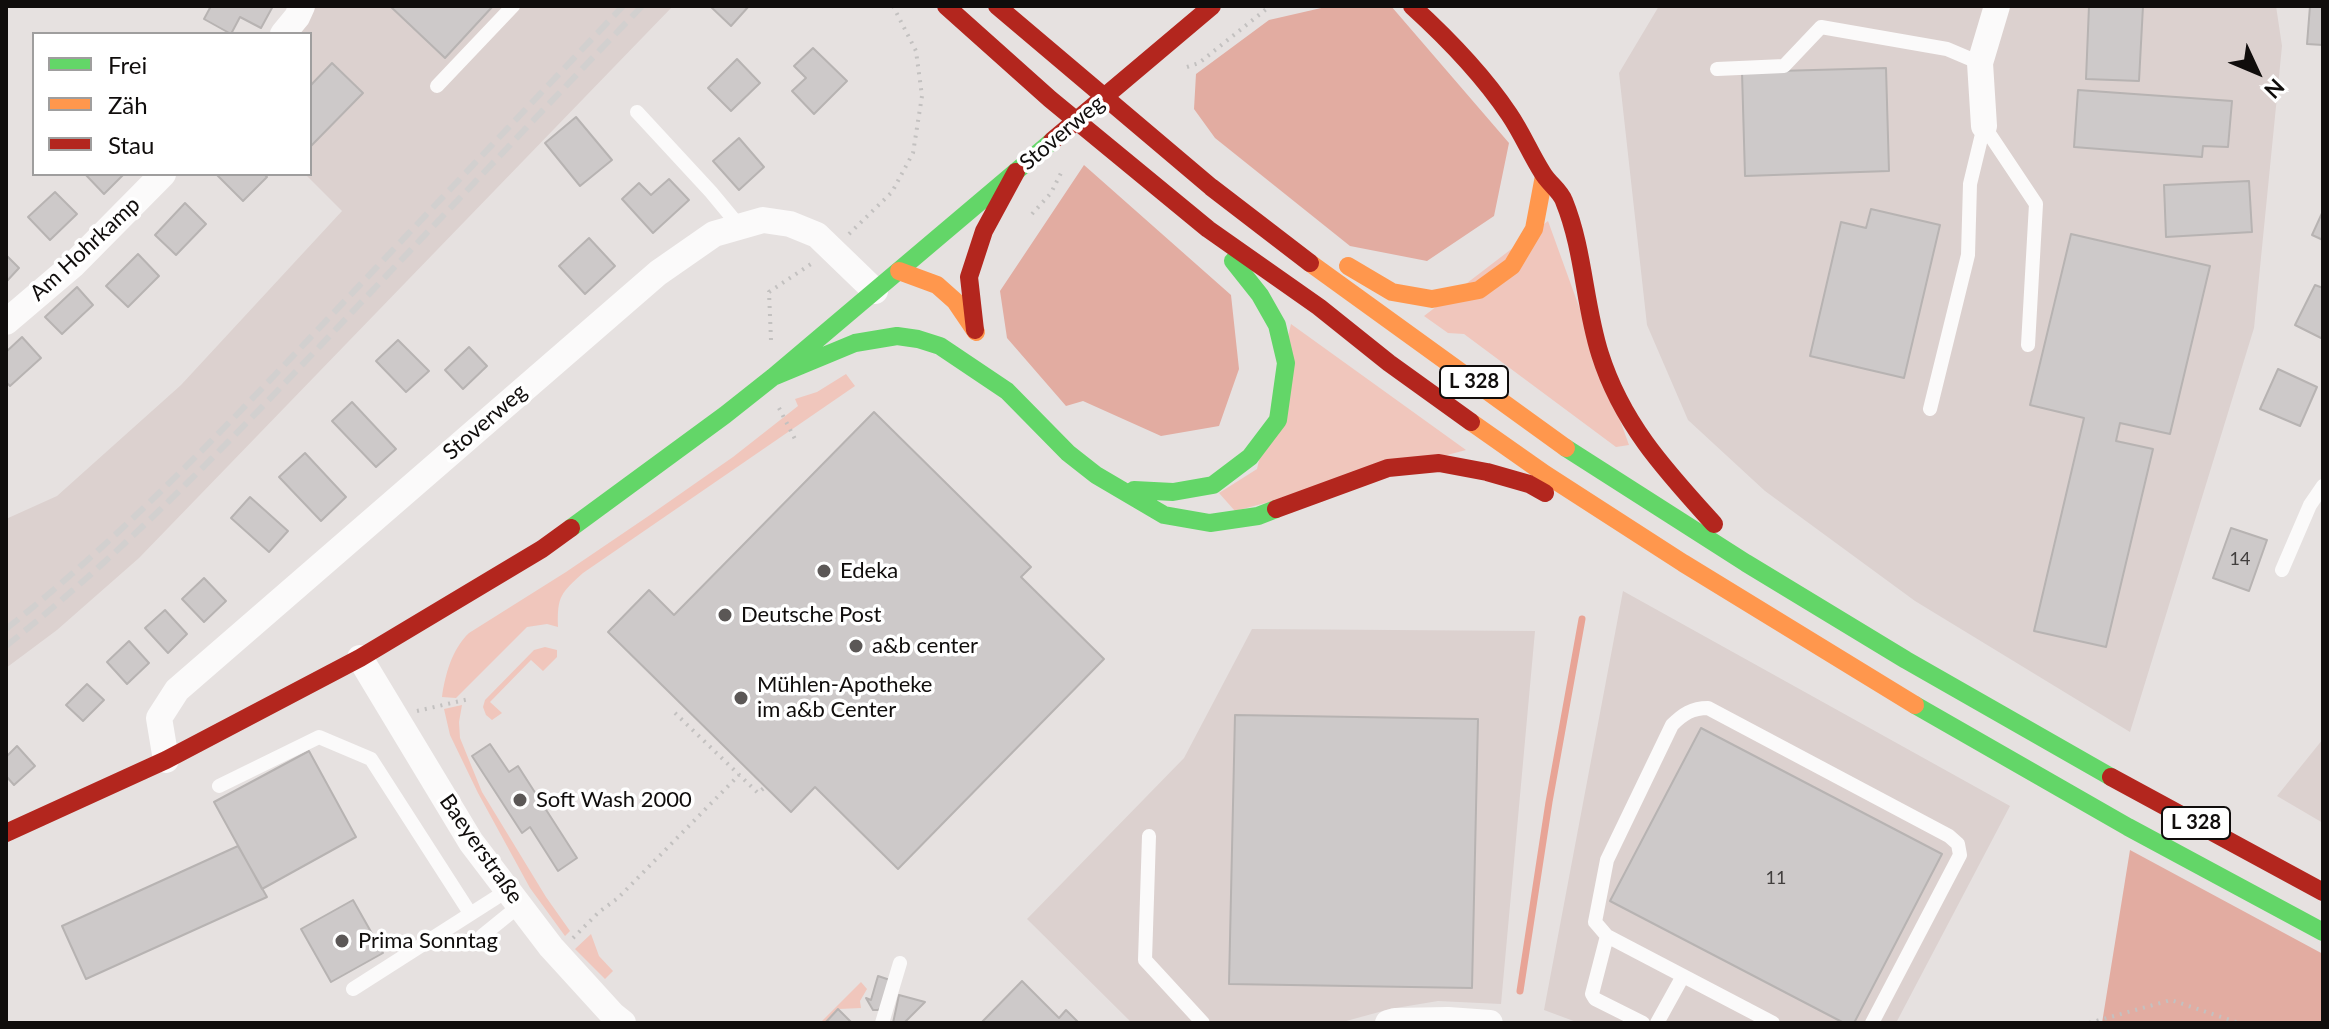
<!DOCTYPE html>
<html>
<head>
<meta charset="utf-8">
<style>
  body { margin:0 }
  #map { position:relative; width:2329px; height:1029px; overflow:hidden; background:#e6e1e0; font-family:Lato,sans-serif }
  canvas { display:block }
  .frame { position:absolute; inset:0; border:8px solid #100d0c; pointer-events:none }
  .legend { position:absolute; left:32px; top:32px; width:280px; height:144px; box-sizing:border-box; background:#fff; border:2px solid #9f9e9e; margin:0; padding:10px 14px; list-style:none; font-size:24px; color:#100d0c }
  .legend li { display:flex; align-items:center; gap:16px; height:40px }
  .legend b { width:40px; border:2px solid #9f9e9e }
  .north { position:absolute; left:2217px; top:32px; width:80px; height:80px; -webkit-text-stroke:6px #fff; paint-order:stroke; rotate:134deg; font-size:22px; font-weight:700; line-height:32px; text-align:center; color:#100d0c }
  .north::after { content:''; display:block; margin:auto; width:28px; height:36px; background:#100d0c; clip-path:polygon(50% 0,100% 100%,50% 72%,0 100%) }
</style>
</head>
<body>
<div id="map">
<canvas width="2329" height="1029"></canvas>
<div class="frame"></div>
<ul class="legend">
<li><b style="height:10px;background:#63d668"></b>Frei</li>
<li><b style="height:10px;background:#ff974d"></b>Zäh</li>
<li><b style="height:10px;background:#b3261e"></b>Stau</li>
</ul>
<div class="north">N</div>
</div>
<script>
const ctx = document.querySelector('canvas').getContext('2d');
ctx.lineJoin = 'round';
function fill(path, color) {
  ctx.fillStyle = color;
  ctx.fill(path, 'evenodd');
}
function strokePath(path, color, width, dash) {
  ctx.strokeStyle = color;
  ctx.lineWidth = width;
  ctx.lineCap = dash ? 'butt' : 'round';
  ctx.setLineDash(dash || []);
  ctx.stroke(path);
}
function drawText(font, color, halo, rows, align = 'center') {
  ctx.font = font + ' Lato,sans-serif';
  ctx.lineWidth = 7;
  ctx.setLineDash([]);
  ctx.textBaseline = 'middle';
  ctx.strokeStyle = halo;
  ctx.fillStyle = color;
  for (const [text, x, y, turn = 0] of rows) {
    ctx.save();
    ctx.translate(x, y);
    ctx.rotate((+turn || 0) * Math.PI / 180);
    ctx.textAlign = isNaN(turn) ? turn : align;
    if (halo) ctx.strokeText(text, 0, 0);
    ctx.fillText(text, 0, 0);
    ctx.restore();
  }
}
fill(new Path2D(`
  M313,6h360l-534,552 -82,72 -51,38v-149l51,-23 124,-111 161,-174 -37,-37h5v-140h-18z
  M1659,6h617l6,40 -28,282 -124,404 -215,-131 -150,-110 -77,-71 -41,-95 -28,-252z
  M1623,591l387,215 -114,217h-317l-35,-13z
  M1252,629l283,2 -34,373 -63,-3 -48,8 -51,14h-207l-105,-104 157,-161z
  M2323,739v84l-46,-27z`), '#dcd1cf');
fill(new Path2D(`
  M1548,221l81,224 -13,2 -152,-113 -16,-1 -24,-17z
  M1291,324l175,126 -231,61 -16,-18 38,-24z
  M846,374l9,12 -272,187c-22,20 -26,23 -25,54l-11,-3 -20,3 -71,71 -14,-1c3,-22 10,-48 27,-64l97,-61 84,-57 83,-58 65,-51 -3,-7 22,-7z
  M545,647l12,3v7l-14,14 -12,-11 -41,42 12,11 -10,7 -6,-5 -3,-8 2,-7 49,-50z
  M462,705l-3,17 1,16 22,54 64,105 24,34 -5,5 -35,-48 -52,-95 -28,-58 -6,-26z
  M591,934l8,22 14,15 -8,8 -30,-30z
  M861,982l6,7 -7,12 1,7 -22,1 -14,14h-5z`), '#f0c6bc');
fill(new Path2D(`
  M1330,6h61l118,137 -15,73 -67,45 -77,-15 -135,-108 -21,-29 2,-35 73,-54z
  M1084,165l147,130 8,74 -20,57 -58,10 -78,-35 -17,5 -59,-68 -7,-47z
  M2130,850l193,104v69h-221z`), '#e2aca1');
strokePath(new Path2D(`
  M1520,991l29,-189 33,-183`), '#e8a496', 7);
const building = new Path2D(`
  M211,6h62l-12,22 -21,-11 -9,17 -27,-15z
  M390,6h103l-48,52z
  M710,6h39l-18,20z
  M2089,6h54l-4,75 -53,-2z
  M2310,6h13v39l-16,-1z
  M813,48l34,33 -33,33 -22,-23 14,-13 -12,-12z
  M737,59l23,24 -29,28 -23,-23z
  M332,63l31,30 -53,54v-61z
  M1886,68l3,103 -144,5 -3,-104z
  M2078,90l154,11 -4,46 -25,-1 -1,11 -128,-10z
  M576,117l36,43 -32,26 -35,-43z
  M739,138l25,29 -25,23 -26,-29z
  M85,174h39l-20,20z
  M216,174h48l3,3 -24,24z
  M669,179l20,21 -36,33 -31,-34 17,-16 12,12z
  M2249,181l3,51 -86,5 -2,-52z
  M55,192l22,22 -27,26 -22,-23z
  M185,203l21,21 -30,31 -21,-20z
  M1871,209l69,16 -36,153 -94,-22 31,-134 25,6z
  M2323,211v29l-11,-5z
  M2071,234l139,32 -40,168 -50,-11 -4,18 37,8 -47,198 -72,-16 50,-213 -54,-13z
  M589,238l26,28 -30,28 -26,-28z
  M138,254l21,22 -31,31 -22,-21z
  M6,255l13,13 -13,14z
  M2315,285l8,3v51l-28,-14z
  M77,287l16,18 -31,29 -17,-17z
  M22,337l19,21 -31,28 -4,-4v-30z
  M398,340l31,31 -23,21 -30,-31z
  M469,347l18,19 -24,23 -18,-19z
  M2278,369l39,18 -17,39 -40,-17z
  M352,402l44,47 -20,18 -44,-46z
  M874,412l157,155 -10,10 83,82 -206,210 -83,-82 -24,25 -183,-180 41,-42 25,25z
  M305,453l41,44 -25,24 -42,-44z
  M250,497l38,34 -19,21 -38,-34z
  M2231,528l36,12 -18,51 -36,-13z
  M204,578l22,23 -22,21 -22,-23z
  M165,610l22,24 -19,19 -23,-25z
  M129,641l20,22 -22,21 -20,-22z
  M87,684l17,16 -21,21 -17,-16z
  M1235,715l243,4 -6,269 -243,-4z
  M1701,728l241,126 -88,169h-10l-234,-122z
  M490,744l19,28 9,-6 59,92 -19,13 -28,-44 -8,6 -50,-77z
  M17,746l18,20 -21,19 -8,-9v-19z
  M309,751l47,86 -94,52 -48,-87z
  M238,846l29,51 -181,82 -24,-53z
  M353,900l30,53 -52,29 -30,-53z
  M878,976l12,4 -8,28 -4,2h-5l-7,-12 5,2z
  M1022,981l37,37 7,-8 13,13h-98z
  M899,995l26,7 -21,21h-11z
  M838,1009l14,14h-27z`);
fill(building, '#cdc9c9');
strokePath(building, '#b7b3b2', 2);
strokePath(new Path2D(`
  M1187,67l12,-4 71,-57
  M1032,214l19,-21 10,-20
  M849,234l43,-42 21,-39 9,-57 -6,-45 -23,-45
  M771,340l-2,-48 45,-30
  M779,408l17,33
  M417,711l52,-12
  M675,713l83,80 7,-6
  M573,938l26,-26 19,-14 121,-123
  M2089,1023l82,-23 68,23`), '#c3c1c0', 4, [2, 6]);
strokePath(new Path2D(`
  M1717,69l67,-3 37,-39 126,22 33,14
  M437,86l76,-80
  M637,112l74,80 29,35
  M1984,126l52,78 -8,141
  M1930,409l38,-154 2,-71 14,-58
  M2282,570l28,-65 13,-19
  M219,786l100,-49 52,22 99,154
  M1149,836l-4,124 58,63
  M482,936l37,-30
  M1607,936l-15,58 3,5 48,24
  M353,989l155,-99
  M882,1023l18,-60
  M1657,1023l26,-47
  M1773,1023l-166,-87 -12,-14 12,-62 65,-135c11,-11 20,-17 36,-17l241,128 9,8 2,11 -88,168`), '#fbfafa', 14);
strokePath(new Path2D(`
  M283,34l14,-17 5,-11
  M1984,126l-4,-63 17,-57
  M6,322l67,-57 90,-91
  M360,658l111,184 80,105 62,68 10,8
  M166,760l-7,-42 18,-28 481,-417 56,-39 49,-14 27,4 27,11 58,56
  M1388,1023l7,-2 53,-1 42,3`), '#fbfafa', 26);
strokePath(new Path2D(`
  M773,377l82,-34 42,-7 21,3 22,7 67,45 61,62 28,22 68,40 46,8 48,-7 18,-7
  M1566,448l180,115 160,97 205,117
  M1134,490l39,2 40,-7 37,-28 28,-37 8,-57 -9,-38 -17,-30 -27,-34
  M571,528l154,-113 48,-38 279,-236
  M1915,705l213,122 195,105`), '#63d668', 18);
strokePath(new Path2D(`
  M1310,263l256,185
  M1348,266l44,26 40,7 47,-9 33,-24 22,-37 10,-53
  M899,271l38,14 18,16 21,31
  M1471,422l74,52 138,89 232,142`), '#ff974d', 18);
strokePath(new Path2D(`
  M946,6l104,93 158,130 111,78 70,56 82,59
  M997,6l214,181 99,76
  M1412,6c34,31 71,69 97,108 13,19 21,39 33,58 6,11 18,18 22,29 20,49 20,103 36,153 22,70 66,117 114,170
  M1052,141l160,-135
  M975,330l-6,-53 15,-46 32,-59
  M1276,509l112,-41 51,-5 48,9 42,12 16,9
  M2111,777l212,115
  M6,833l160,-73 194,-102 182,-109 29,-21`), '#b3261e', 18);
strokePath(new Path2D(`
  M6,629c116,-92 217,-199 318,-306 100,-106 199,-211 299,-317
  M6,646c121,-96 226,-207 332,-319 101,-107 202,-214 304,-321`), '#d2d0cf', 6, [16, 8]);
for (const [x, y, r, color] of [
  [824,571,8,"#5b5756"],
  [725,615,8,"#5b5756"],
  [856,646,8,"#5b5756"],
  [741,698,8,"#5b5756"],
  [520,800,8,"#5b5756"],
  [342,941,8,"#5b5756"]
]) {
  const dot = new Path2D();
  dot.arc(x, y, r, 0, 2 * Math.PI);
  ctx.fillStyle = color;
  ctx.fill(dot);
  strokePath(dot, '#fff', 3);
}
drawText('18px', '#413e3d', null, [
  ["14",2240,559],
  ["11",1776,878]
]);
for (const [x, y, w] of [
  [1474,382,68],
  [2196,823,68]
]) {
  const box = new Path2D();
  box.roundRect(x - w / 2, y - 16, w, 32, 6);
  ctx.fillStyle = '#fff';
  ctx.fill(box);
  strokePath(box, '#100d0c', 2);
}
drawText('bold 20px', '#100d0c', null, [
  ["L 328",1474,382],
  ["L 328",2196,823]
]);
drawText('22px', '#100d0c', '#fff', [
  ["Stoverweg",1062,133,-40],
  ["Am Hohrkamp",85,249,-43],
  ["Stoverweg",485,422,-41],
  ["Baeyerstraße",481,849,55]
]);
drawText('22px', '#100d0c', '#fff', [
  ["Edeka",840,571],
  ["Deutsche Post",741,615],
  ["a&b center",872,646],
  ["Mühlen-Apotheke",757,685],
  ["im a&b Center",757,710],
  ["Soft Wash 2000",536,800],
  ["Prima Sonntag",358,941]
], 'left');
</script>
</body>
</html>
